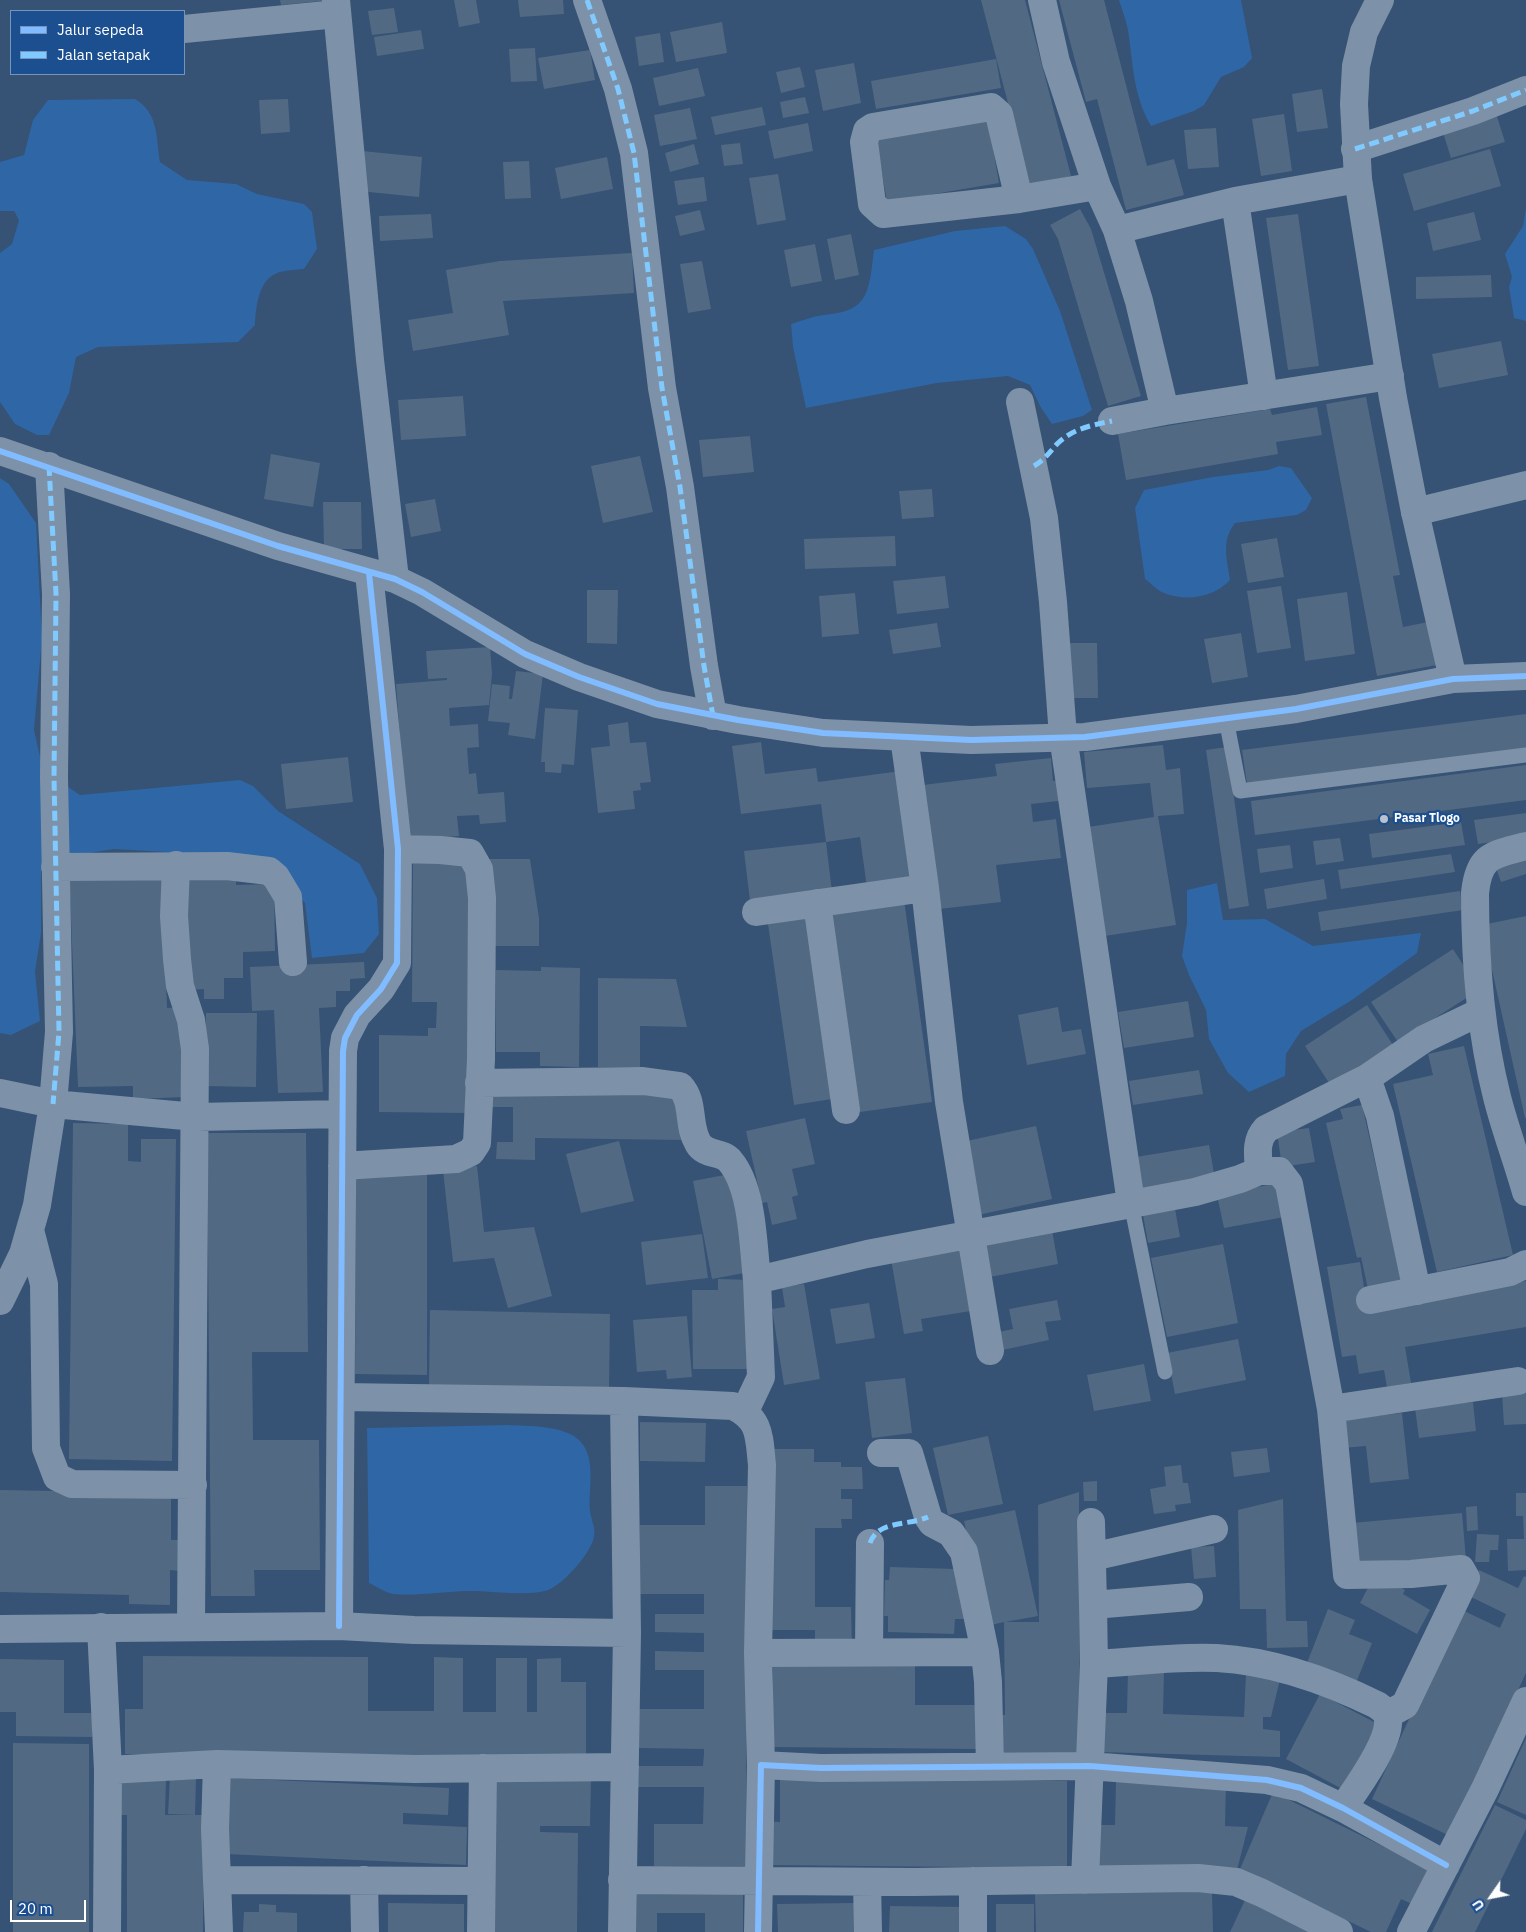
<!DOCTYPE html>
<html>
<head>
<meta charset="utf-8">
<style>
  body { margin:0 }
  #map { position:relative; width:1526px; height:1932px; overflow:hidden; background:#365274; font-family:"IBM Plex Sans",sans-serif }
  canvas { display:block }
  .legend { position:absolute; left:10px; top:10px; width:175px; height:65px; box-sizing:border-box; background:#1b4f8f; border:1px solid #7695bc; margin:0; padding:6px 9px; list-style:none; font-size:15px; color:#fff }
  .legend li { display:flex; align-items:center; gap:10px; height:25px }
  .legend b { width:25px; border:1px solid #7695bc }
  .north { position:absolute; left:1466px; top:1872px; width:50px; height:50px; -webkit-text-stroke:4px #1b4f8f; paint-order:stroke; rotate:237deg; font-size:14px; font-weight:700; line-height:20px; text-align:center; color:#fff }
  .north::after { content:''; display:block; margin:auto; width:18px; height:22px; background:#fff; clip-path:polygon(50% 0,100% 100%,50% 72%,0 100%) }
  .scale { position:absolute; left:10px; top:1900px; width:76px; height:22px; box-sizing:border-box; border:2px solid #fff; border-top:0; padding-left:6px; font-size:15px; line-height:18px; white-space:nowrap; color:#fff; -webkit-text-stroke:4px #1b4f8f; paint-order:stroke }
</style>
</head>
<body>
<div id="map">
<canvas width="1526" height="1932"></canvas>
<ul class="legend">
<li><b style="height:6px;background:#80bcff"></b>Jalur sepeda</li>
<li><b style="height:6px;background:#80caff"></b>Jalan setapak</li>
</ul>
<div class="north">U</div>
<div class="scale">20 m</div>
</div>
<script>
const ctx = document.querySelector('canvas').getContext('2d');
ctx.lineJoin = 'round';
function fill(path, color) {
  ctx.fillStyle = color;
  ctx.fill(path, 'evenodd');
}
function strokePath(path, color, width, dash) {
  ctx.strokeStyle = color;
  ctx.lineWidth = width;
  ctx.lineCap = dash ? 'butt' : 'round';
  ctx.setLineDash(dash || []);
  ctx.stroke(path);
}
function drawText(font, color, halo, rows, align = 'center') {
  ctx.font = font + ' "IBM Plex Sans",sans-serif';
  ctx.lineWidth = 4.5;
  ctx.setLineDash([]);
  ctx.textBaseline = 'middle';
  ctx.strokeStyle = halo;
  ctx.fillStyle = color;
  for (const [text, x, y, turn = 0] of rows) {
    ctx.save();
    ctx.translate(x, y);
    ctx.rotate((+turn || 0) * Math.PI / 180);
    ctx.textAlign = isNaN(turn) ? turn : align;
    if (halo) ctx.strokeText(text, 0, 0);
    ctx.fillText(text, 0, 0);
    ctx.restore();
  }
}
fill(new Path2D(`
  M1119,0h122l11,58 -8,9 -23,10 -17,28 -10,6 -43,15c-18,-30 -18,-63 -23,-96 -2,-10 -6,-20 -9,-30z
  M135,99c24,14 21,39 25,63l27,18 49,4 21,10 47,10 8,8 5,37 -13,20c-8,1 -17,1 -24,3 -22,6 -24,35 -25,53l-17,17 -140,5 -22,10 -7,36 -20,42h-12l-22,-11 -15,-22v-149l12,-9 7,-24 -5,-9h-14v-49l24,-7 9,-35 15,-20z
  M1526,208v113l-12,-3 -5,-31 3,-10 -7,-23 18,-28z
  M1005,226l21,13 7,10 27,62 32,99 -9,6 -31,8 -12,-18 -10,-21 -22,-9 -71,7 -131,25 -13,-61 -2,-23c7,-2 15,-5 22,-7 19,-5 41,-1 52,-22 6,-12 7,-31 9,-45l81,-19z
  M1279,466l12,2 21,30 -6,12 -9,5 -62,8c-14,18 -8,36 -5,57 -15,17 -44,22 -66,13 -7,-2 -13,-10 -19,-14l-10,-71 9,-18 69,-13 55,-7z
  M0,478l9,6 27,39 6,115 -8,92 9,40 37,25 160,-15 13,6 25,25 82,53 17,34 2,36 -15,19 -52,5 -7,-55 -31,-35 -54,-13 -106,-6 -25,4 -48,12v68l-6,39 5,49 -29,14 -11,-2z
  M1217,883l6,37 42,-1 48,27 108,-13 -4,20 -65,47 -51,31 -15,23 -1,22 -36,16 -21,-19 -19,-34 -3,-29 -17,-35 -7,-19 5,-33v-33z
  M508,1425c20,1 57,0 72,16 17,18 8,48 10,70 1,8 6,18 4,26 -3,16 -30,47 -46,53 -18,7 -62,0 -83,1 -23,1 -49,5 -72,3 -8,-1 -17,-8 -24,-11l-2,-155z`), '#2f66a5');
fill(new Path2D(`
  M280,0h42v1l-41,4z
  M454,0h22l4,23 -21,4z
  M518,0h45l1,14 -44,3z
  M981,0h44l46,176 -41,11z
  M1059,0h45l43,166 27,-7 10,36 -58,15 -29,-111 -11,3z
  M394,8l4,24 -26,3 -4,-24z
  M722,22l5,31 -51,9 -6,-30z
  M421,30l3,19 -47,7 -3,-19z
  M660,33l4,29 -25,4 -4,-29z
  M535,48l2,33 -26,1 -2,-33z
  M590,50l5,30 -51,9 -6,-31z
  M996,59l5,29 -125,21 -5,-28z
  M854,63l7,40 -38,8 -8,-41z
  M800,67l5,20 -24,6 -5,-21z
  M698,68l7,28 -46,10 -6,-28z
  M1322,89l6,39 -31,4 -5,-38z
  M805,97l4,16 -26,5 -3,-16z
  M288,99l2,33 -29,2 -2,-34z
  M762,107l4,18 -51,10 -4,-18z
  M1494,107l11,35 -54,16 -11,-35z
  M690,108l7,31 -37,7 -6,-31z
  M1284,114l8,57 -31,5 -9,-57z
  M988,120l11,63 -112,19 -11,-64z
  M808,123l5,28 -39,8 -6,-28z
  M1216,128l3,39 -31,2 -4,-39z
  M740,143l3,21 -19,2 -3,-21z
  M694,144l5,20 -29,8 -5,-19z
  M1490,149l11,37 -87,25 -11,-37z
  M362,151l60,6 -3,40 -60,-6z
  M607,157l6,32 -52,10 -6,-31z
  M529,161l2,37 -26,1 -2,-37z
  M778,174l8,46 -29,5 -8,-47z
  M704,177l3,24 -29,4 -4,-24z
  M1080,209l11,20 50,167 -33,10 -50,-167 -8,-14z
  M700,210l5,20 -25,6 -5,-20z
  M1474,212l7,28 -48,11 -6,-28z
  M431,214l2,24 -53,3 -1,-25z
  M1298,214l21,152 -31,4 -22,-152z
  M851,234l8,41 -24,5 -8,-41z
  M815,244l7,37 -31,6 -7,-37z
  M632,253l2,40 -131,8 6,34 -96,16 -5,-31 45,-7 -7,-43 54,-9z
  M702,261l9,48 -23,4 -8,-49z
  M1491,275l1,22 -76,2v-22z
  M1501,341l7,34 -69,13 -7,-34z
  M463,396l3,40 -65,4 -3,-40z
  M1366,397l34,178 -7,1 10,51 25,-5 9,43 -60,11 -51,-272z
  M1317,407l5,28 -46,7 2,12 -152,26 -8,-46 152,-25 2,6z
  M750,436l4,36 -51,5 -4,-37z
  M271,454l49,9 -7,44 -49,-8z
  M640,456l13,56 -50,11 -12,-57z
  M932,489l2,28 -32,2 -3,-28z
  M435,499l6,32 -30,6 -6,-33z
  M323,502h38l1,47h-38z
  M895,536l1,30 -91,3 -1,-30z
  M1277,538l7,39 -36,6 -7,-39z
  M945,576l4,32 -52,6 -4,-33z
  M1281,586l10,62 -34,5 -10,-62z
  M587,590h31l-1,54 -30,-1z
  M1347,592l8,62 -50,7 -8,-62z
  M855,593l4,41 -37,3 -3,-41z
  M937,623l4,24 -48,7 -4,-24z
  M1241,633l7,44 -36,6 -8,-44z
  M1060,643h37l1,55h-38z
  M490,647l2,27 -3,31 -40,3 1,18 28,-2 1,23 -12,1 2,26 7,-1 2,21 26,-2 2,30 -26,2 -1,-9 -22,1 2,20 -51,4 -12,-156 51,-4v-2l-19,1 -2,-28z
  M516,671l27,3 -8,65 -27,-4 2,-12 -22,-2 4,-37 18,2 -1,13h3z
  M545,708l33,2 -4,55 -12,-1 -1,9 -16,-1v-10h-4z
  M1526,714v34l-279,36 -5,-34z
  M628,722l2,21 16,-1 5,40 -11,1 1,7 -8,1 2,18 -37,4 -7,-65 19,-2 -2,-21z
  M761,742l4,32 51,-6 2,14 83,-11 15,111 -49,6 -7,-51 -34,5 -5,-38 -80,10 -9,-68z
  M1163,745l3,25 14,-2 4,46 -26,2 18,109 -71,11 -17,-109 66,-10 -4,-34 -63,5 -3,-36z
  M1227,747l22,159 -20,3 -23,-159z
  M348,757l5,45 -67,7 -5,-45z
  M1051,758l2,23 11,-2 3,21 -36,4 2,18 23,-3 5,39 -65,7 5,37 -62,7 -16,-124 74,-9 -2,-12z
  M1526,765v35l-271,35 -4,-34z
  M1526,813v24l-48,7 -4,-24z
  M1461,822l4,23 -93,13 -3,-24z
  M1340,838l4,23 -28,4 -3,-24z
  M826,842l6,50 -82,9 -6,-50z
  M1290,845l3,23 -33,5 -3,-24z
  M1451,854l4,18 -114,17 -3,-19z
  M1526,855v19l-25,8 -6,-17z
  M413,856l57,1 -2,256 -89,-1v-77l49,1v-8h8l1,-26h-25z
  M489,859h41l9,59v28h-50z
  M162,868l5,140 14,-1 4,90 -52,2v-13l-55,1 -9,-216z
  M236,872v13l38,-1 1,67 -32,1v26h-19v21h-20v-10l-16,1 -2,-117z
  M1324,879l3,20 -60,10 -3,-20z
  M1460,891l3,19 -142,21 -3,-19z
  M904,900l28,202 -79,11 -28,-203z
  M811,911l27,187 -44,7 -27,-188z
  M1526,916v202h-1l-43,-193z
  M1453,949l16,25 2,21 -73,47 -27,-40z
  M364,962l1,16 -15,1v12h-14v16l-17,1 4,84 -45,1 -4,-83 -22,1 -2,-44z
  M541,967l39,1 -1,99 -39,-1v-14h-44v-82l45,1z
  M598,978l78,1 11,48 -47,-1v41h-42z
  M1188,1001l6,36 -70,11 -6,-36z
  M1367,1005l26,40 -62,41 -26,-40z
  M1058,1007l4,25 19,-3 5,25 -59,11 -9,-50z
  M206,1013h51l-1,74 -51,-1z
  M1464,1046l49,209 -76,17 -44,-188 40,-9 -5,-21z
  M1199,1070l4,24 -70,11 -4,-24z
  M487,1089l192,3 7,48 -151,-2v22l-39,-1 1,-17h16v-35h-26z
  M1362,1105l40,176 -34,8 -7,-32 -4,1 -31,-135 17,-4 -3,-10z
  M805,1118l10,46 -23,5 6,26 -6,2 5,22 -25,6 -5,-23 -5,1 -16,-72z
  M73,1123l55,1v37l13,1v-23h35l-4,322 -103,-2z
  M1036,1126l16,73 -74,16 -16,-73z
  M1309,1128l6,34 -33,5 -5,-35z
  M207,1133h99l2,219h-56l1,88h66l1,130h-66l1,26h-44z
  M619,1141l15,60 -53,12 -15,-59z
  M1209,1145l6,34 -73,12 -6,-34z
  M477,1166l7,66 50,-5 18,69 -44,12 -14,-50 -41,4 -10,-92z
  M356,1169l71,1v205l-72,-1z
  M730,1174l19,98 -37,7 -19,-98z
  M1283,1182l7,34 -66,12 -7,-33z
  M1174,1203l6,34 -32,6 -6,-34z
  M1052,1230l6,34 -68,13 -7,-35z
  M702,1234l6,44 -62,7 -5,-43z
  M1223,1244l15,79 -71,14 -16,-79z
  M967,1247l10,63 -56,9 2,12 -19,3 -13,-75z
  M1360,1262l7,44 159,-25v46l-121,20 6,36 -24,4 -3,-17 -25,4 -3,-19 -14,2 -15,-90z
  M718,1279l34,1 1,89h-60l-1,-79h26z
  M804,1284l16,95 -36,6 -12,-76 13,-2 -3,-20z
  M1057,1300l4,20 -16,2 4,18 -51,11 -4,-18 19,-4 -4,-20z
  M869,1303l6,35 -39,6 -6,-35z
  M430,1310l180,4 -1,75 -180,-4z
  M687,1316l5,61 -25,2 -1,-9 -29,2 -4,-52z
  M1238,1339l8,41 -71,14 -8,-41z
  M1144,1364l7,37 -57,10 -7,-36z
  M905,1378l7,55 -40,5 -7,-56z
  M1526,1392v32l-22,1 -2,-32z
  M1473,1402l3,29 -57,7 -4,-30z
  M1402,1413l7,66 -39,4 -4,-37 -24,2 -3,-28z
  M640,1422l66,1 -1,39 -65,-1z
  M988,1436l15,68 -55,11 -15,-67z
  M1267,1448l3,24 -36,5 -3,-25z
  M768,1449h46v13h27v5h21l1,22h-22v10h11v20h-11l1,9h-27v79h36l1,40h-37v-17h-46z
  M1181,1465l2,18h5l3,20 -16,2 1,6 -22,3 -4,-25 16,-3 -2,-19z
  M1097,1481v20h-13l-1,-19z
  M705,1486h42l-1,381 -92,-1v-42h49l1,-37h-66v-21h65l1,-12v-5l-66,-1 1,-39h65v-39h-49v-19l49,1v-19l-49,-1v-18h49v-20h-65l1,-69h65z
  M0,1490l171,3v47h10v31l-11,-1v35l-41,-1v-9l-129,-3z
  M1079,1492l1,262 -83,1v-40h8l-1,-93 -17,4 -23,-105 51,-11 23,106 -33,6h34l-1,-117z
  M1516,1493h10v77l-18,1 -1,-32h17l-1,-23h-7z
  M1283,1499l3,122h21l1,26 -41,1 -1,-39h-26l-2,-99z
  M1477,1506l1,24 -11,1 -1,-24z
  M1462,1513l4,47 -110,9 -4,-46z
  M1477,1534l22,1 -1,15h-8l-1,12h-14z
  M1214,1546l2,31 -22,2 -3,-32z
  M890,1567l66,2 -1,11h5l6,39h-11l-1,15 -66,-2v-16h-4l1,-36h4z
  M1479,1570l39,18 6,-12 2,1v96l-76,163 -78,-37 88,-190 40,19 6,-14 -39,-19z
  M1372,1580h15l18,10 -2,4 27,16 -13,24 -57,-31z
  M1328,1609l27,11 -6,14 23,9 -16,40 -49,-20z
  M143,1656l225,1v54h66v-54l29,1v54h33v-54h31v54h10v-53l24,-1v24h25v76l-461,-4v-45h18z
  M0,1659l64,1v53h29l-1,24 -76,-1v-24h-16z
  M773,1660l142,1v44h61v44l-203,-2z
  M1128,1670l36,1 -1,43h3l78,3 2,-43 35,1 -10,42h-8v12l17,2v26l-181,-5 1,-39h27z
  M1320,1694l60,31 -34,66 -60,-32z
  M1526,1738v77l-29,-13z
  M13,1743l76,1v188h-76z
  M170,1776l26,1 -1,38 -27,-1z
  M121,1778h45l-1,37h39l-1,117h-76v-117h-6z
  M229,1778l220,10 -1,27 -45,-2v11l64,3 -1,38 -240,-11z
  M495,1778l96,1 -1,47h-50v6l38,1 -1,99h-83z
  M780,1778l287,3v87l-301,-3v-44l14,1z
  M1116,1781l110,2 -1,43 23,1 -11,43 -147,-2v-43h25z
  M1273,1792l158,78 -17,35 -13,-6 -15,33h-15l-131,-63z
  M1495,1805l31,15v9l-19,39 -32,64h-43z
  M632,1885l111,1v46h-38v-19h-48v19h-23z
  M1212,1892l1,40h-177l-1,-39z
  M1246,1898l71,34h-87z
  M388,1903l76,1v28h-76z
  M854,1903v29h-76l-1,-28z
  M259,1904l17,1v7l21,1v19h-54l1,-20h15z
  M996,1904h38v28h-38z
  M890,1906l76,1v25h-77z`), '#526984');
strokePath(new Path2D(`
  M1226,719l14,72 286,-36
  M1131,1203l34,169`), '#7d92a8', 15);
strokePath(new Path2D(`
  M587,0l31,89 16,64 28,235 18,99 24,179 9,50
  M1042,0l14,62 41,124 20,44 22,71 26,110 225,-35
  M184,29l153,-15
  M1355,149l118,-38 53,-21
  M1019,199l-20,-85 -8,-7 -118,20 -6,4 -3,11 8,62 11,10 136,-15 78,-13
  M1235,201l29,195
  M1117,230l118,-29 123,-22
  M1020,402l24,116 9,84 10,134 68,467
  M1112,421l53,-10
  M1415,512l111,-27
  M904,737l21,151 24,214 41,249
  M1526,846c-33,9 -47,8 -51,47 0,69 5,137 22,204 8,32 20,63 29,95
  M176,865l-2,51 3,43 3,27 11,34 4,29 -4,578
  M55,867l172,-1 42,5 7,6 12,20 5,65
  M817,903l29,207
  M756,912l169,-24
  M479,1083l164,-2 37,5c15,16 7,39 18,57 7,13 24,8 32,18 23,27 23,84 27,119
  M0,1093l53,11 143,13 146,-3
  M342,1166l114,-7 15,-7 6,-9 4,-84 1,-161 -3,-29 -9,-16 -30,-3 -42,-1
  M1259,1171h20l10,13 42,225 16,166 64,-1 50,-5 5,9 -61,127 -18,10
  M30,1230l14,54 2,164 11,29 15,7 121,1
  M1417,1291l-37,-175 -13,-38 57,-39 56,-27
  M1370,1300l140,-28 16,-8
  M0,1301l23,-47 14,-49 16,-101 6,-72 -5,-255 2,-183 -7,-128
  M341,1397l283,4 3,232 -5,299
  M624,1401l109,5c28,13 26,31 29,59l-4,188 3,112
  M1331,1409l187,-28
  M745,1411l16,-34 -4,-97 110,-26 328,-62 45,-13 19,-8c-1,-16 -4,-30 7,-42l101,-51
  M881,1453h28l19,64 4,6 19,10 13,19 21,100 3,30 2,84
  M1091,1522l2,83
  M1092,1557l122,-28
  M339,1626l4,-575 2,-13 12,-23 24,-26 16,-26 1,-114 -29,-276
  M101,1627l7,143 -1,162
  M0,1629l339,-3 75,4 213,3
  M869,1652l1,-109
  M758,1653l227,-1
  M1094,1664c40,-2 82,-8 123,-6 56,3 111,23 160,47 6,4 11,8 11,15 2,23 -32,69 -45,88
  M108,1770l109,-6
  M218,1880l263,1
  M364,1880l1,52
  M622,1880l293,2 283,-4 38,4 26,11 77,39
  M1085,1880l9,-216 -1,-59 96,-8
  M973,1881v51
  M867,1882l1,50
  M219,1932l-4,-103 2,-65 198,5 210,-2
  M481,1932l2,-164
  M758,1932l3,-167 60,3 269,-2 177,14 34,8 42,20 103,57
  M1411,1932l74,-143 41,-88`), '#7d92a8', 28);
strokePath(new Path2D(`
  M336,0l34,360 25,219
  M1380,0l-16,32 -8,34 -2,38 4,75 35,219 22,114 38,167
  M0,451l278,95 117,33 27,13 103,62 54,23 78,27 81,16 85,13 148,7 114,-3 211,-28 157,-30 73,-3`), '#7d92a8', 28);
strokePath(new Path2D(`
  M587,0l31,89 16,64 28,235 18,99 24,179 9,50
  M1355,149l118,-38 53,-21
  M49,466l7,128 -2,183 5,255 -6,72
  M1034,466c10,-6 15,-13 23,-22 15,-15 35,-19 55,-23
  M870,1543c8,-23 38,-17 58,-26`), '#80caff', 5, [10, 5]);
strokePath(new Path2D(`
  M0,451l278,95 117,33 27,13 103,62 54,23 78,27 81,16 85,13 148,7 114,-3 211,-28 157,-30 73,-3
  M339,1626l4,-575 2,-13 12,-23 24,-26 16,-26 1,-114 -29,-276
  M758,1932l3,-167 60,3 269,-2 177,14 34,8 42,20 103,57`), '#80bcff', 6);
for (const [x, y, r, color] of [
  [1384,819,5,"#b9c2ce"]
]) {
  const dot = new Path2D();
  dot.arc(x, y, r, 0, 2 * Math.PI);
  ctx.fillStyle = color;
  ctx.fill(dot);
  strokePath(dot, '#1b4f8f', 2);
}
drawText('bold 12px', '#fff', '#1b4f8f', [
  ["Pasar Tlogo",1394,819]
], 'left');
</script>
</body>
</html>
